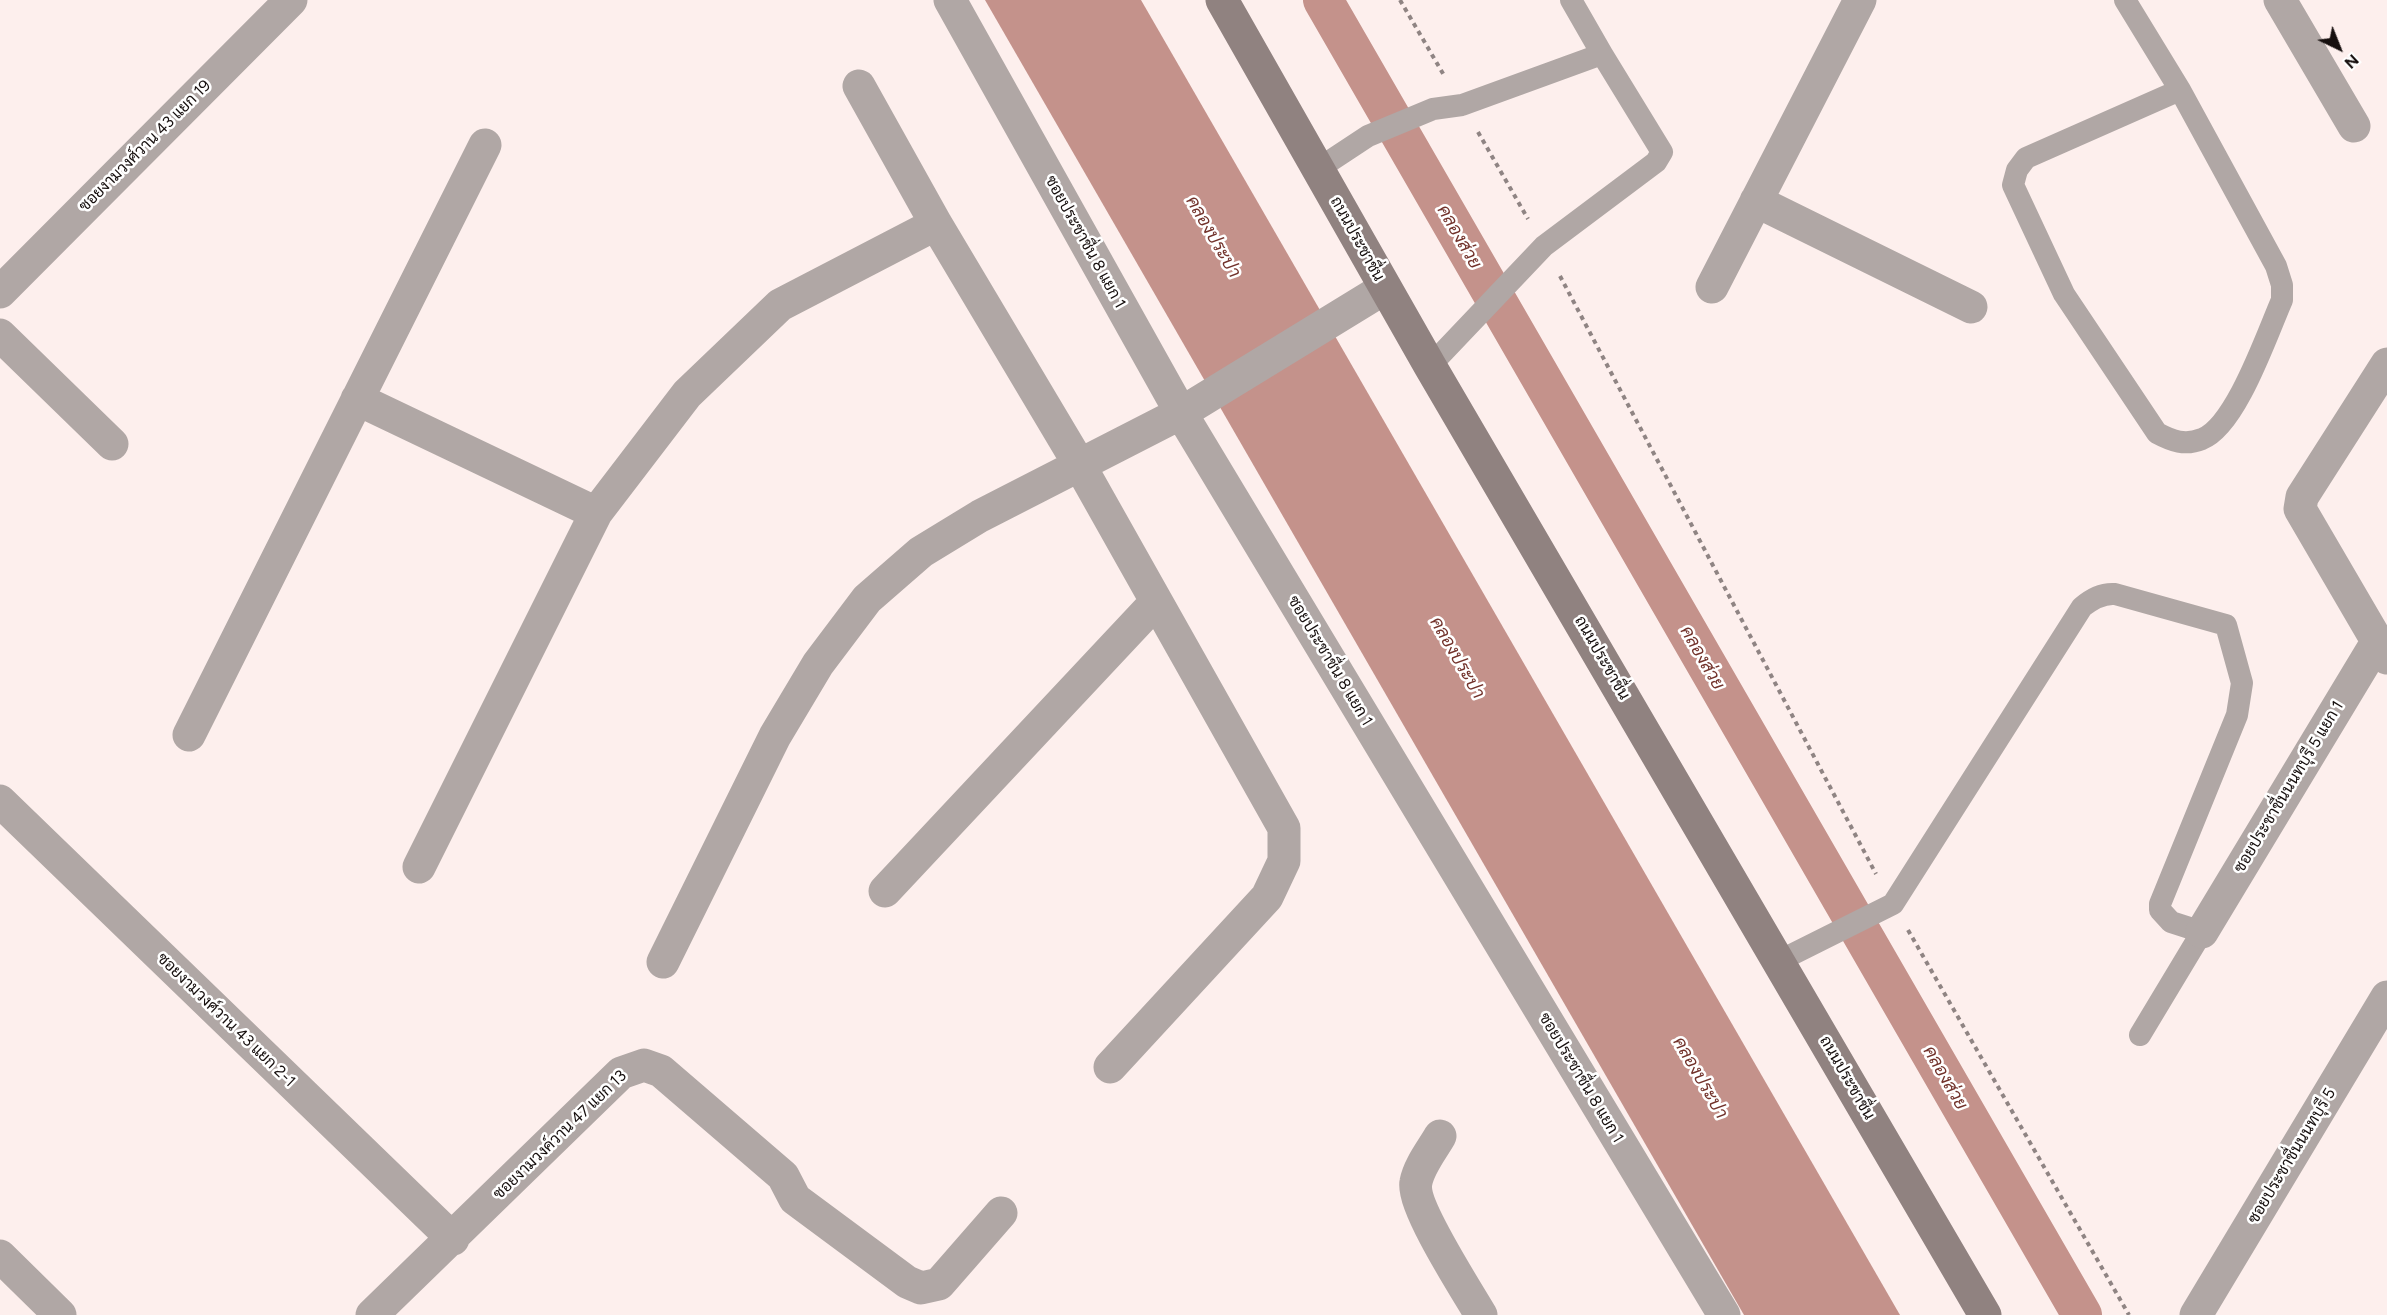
<!DOCTYPE html>
<html>
<head>
<meta charset="utf-8">
<style>
  body { margin:0 }
  #map { position:relative; width:2387px; height:1315px; overflow:hidden; background:#fdefed; font-family:Figtree,sans-serif }
  canvas { display:block }
  .north { position:absolute; left:2309px; top:18px; width:60px; height:60px; -webkit-text-stroke:4px #fff; paint-order:stroke; rotate:137deg; font-size:16px; font-weight:700; line-height:24px; text-align:center; color:#160f0e }
  .north::after { content:''; display:block; margin:auto; width:21px; height:27px; background:#160f0e; clip-path:polygon(50% 0,100% 100%,50% 72%,0 100%) }
</style>
</head>
<body>
<div id="map">
<canvas width="2387" height="1315"></canvas>
<div class="north">N</div>
</div>
<script>
const ctx = document.querySelector('canvas').getContext('2d');
ctx.lineJoin = 'round';
function fill(path, color) {
  ctx.fillStyle = color;
  ctx.fill(path, 'evenodd');
}
function strokePath(path, color, width, dash) {
  ctx.strokeStyle = color;
  ctx.lineWidth = width;
  ctx.lineCap = dash ? 'butt' : 'round';
  ctx.setLineDash(dash || []);
  ctx.stroke(path);
}
function drawText(font, color, halo, rows, align = 'center') {
  ctx.font = font + ' Figtree,Sarabun,sans-serif';
  ctx.lineWidth = 5;
  ctx.setLineDash([]);
  ctx.textBaseline = 'middle';
  ctx.strokeStyle = halo;
  ctx.fillStyle = color;
  for (const [text, x, y, turn = 0] of rows) {
    ctx.save();
    ctx.translate(x, y);
    ctx.rotate((+turn || 0) * Math.PI / 180);
    ctx.textAlign = isNaN(turn) ? turn : align;
    if (halo) ctx.strokeText(text, 0, 0);
    ctx.fillText(text, 0, 0);
    ctx.restore();
  }
}
fill(new Path2D(`
  M985,0h156l759,1315h-156z`), '#c4928b');
strokePath(new Path2D(`
  M1323,0l759,1315`), '#c4928b', 40);
strokePath(new Path2D(`
  M1400,0l45,77
  M1478,132l50,87
  M1560,276l316,598
  M1908,930l221,385`), '#8f8483', 4, [4.5, 4.5]);
strokePath(new Path2D(`
  M1571,0l31,54
  M2125,0l55,90 96,176 6,19v15c-15,34 -46,126 -80,139 -17,7 -30,2 -45,-6l-93,-139 -51,-109 4,-15 9,-12 154,-68
  M1318,169l50,-33 65,-27 29,-4 140,-51 60,98 -6,10 -112,84 -114,120
  M1779,961l114,-57 189,-297c10,-8 20,-14 33,-13l111,31 16,58 -5,32 -77,189v6l11,12 31,10 -62,103`), '#b0a7a5', 22);
strokePath(new Path2D(`
  M950,0l231,413 543,902
  M2280,0l74,126
  M859,86l77,138 143,240 205,364v33l-17,36 -157,170
  M1756,201l215,106
  M1712,287l148,-287
  M0,292l291,-292
  M0,335l112,109
  M2387,364l-85,133 -2,12 87,149
  M357,399l239,114
  M189,735l296,-590
  M0,801l453,438
  M419,867l177,-354 91,-119 93,-89 156,-81
  M885,891l271,-289
  M2202,932l175,-290
  M663,962l112,-226 43,-72 49,-65 54,-47 59,-36 201,-103 204,-125
  M1440,1136c-8,14 -21,30 -24,46 -5,23 51,109 65,133
  M0,1256l60,59
  M372,1315l249,-242 23,-8 17,6 122,105 12,23 112,83 14,6 18,-4 62,-71
  M2196,1315l191,-318`), '#b0a7a5', 33);
strokePath(new Path2D(`
  M1222,0l208,366 555,949`), '#908280', 33);
drawText('16px', '#160f0e', '#fff', [
  ["ซอยงามวงศ์วาน 43 แยก 19",145,146,-45],
  ["ถนนประชาชื่น",1357,239,61],
  ["ซอยประชาชื่น 8 แยก 1",1085,242,61],
  ["ถนนประชาชื่น",1602,658,60],
  ["ซอยประชาชื่น 8 แยก 1",1330,661,59],
  ["ซอยประชาชื่นนนทบุรี 5 แยก 1",2289,787,-59],
  ["ซอยงามวงศ์วาน 43 แยก 2-1",226,1020,44],
  ["ซอยประชาชื่น 8 แยก 1",1581,1078,59],
  ["ถนนประชาชื่น",1847,1078,60],
  ["ซอยงามวงค์วาน 47 แยก 13",560,1135,-44],
  ["ซอยประชาชื่นนนทบุรี 5",2292,1156,-59]
]);
drawText('italic 18px', '#72322b', '#fff', [
  ["คลองประปา",1213,237,60],
  ["คลองส่วย",1459,237,60],
  ["คลองประปา",1457,658,60],
  ["คลองส่วย",1702,658,60],
  ["คลองประปา",1700,1078,60],
  ["คลองส่วย",1945,1078,60]
]);
</script>
</body>
</html>
